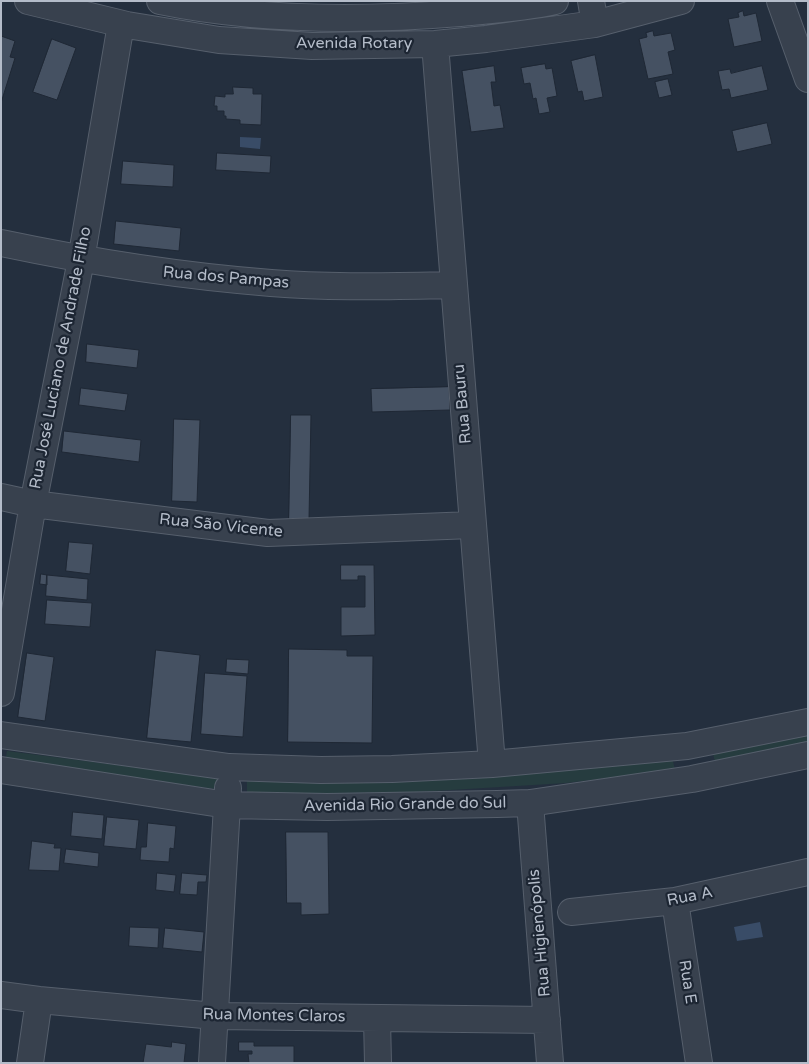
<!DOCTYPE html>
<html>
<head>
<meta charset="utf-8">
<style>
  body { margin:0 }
  #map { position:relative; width:809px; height:1064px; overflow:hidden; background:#242f3e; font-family:"Varela Round",sans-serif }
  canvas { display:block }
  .frame { position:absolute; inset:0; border:2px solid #b4bcc9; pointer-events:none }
</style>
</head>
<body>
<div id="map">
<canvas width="809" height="1064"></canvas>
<div class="frame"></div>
</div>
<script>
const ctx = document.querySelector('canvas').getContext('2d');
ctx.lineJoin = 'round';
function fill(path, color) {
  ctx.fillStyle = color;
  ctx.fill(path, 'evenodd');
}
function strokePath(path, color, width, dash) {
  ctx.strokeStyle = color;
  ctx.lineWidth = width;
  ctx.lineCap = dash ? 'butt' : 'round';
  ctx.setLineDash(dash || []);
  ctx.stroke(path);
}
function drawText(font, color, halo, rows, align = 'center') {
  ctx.font = font + ' "Varela Round",sans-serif';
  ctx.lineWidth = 4.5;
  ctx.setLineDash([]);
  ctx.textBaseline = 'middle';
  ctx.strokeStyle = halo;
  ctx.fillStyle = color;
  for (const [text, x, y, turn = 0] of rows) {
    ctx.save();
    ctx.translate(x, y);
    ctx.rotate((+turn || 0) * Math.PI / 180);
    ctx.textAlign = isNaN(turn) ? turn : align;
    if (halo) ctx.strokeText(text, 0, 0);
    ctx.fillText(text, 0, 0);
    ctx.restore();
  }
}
fill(new Path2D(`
  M808,734v12l-92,20 -3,-12z
  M7,751l211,27 -1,11 -212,-26z
  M672,757l3,13 -109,13 -148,9 -171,2v-14z`), '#263c3f');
fill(new Path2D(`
  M240,137l21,1 -1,11 -20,-2z
  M760,922l3,15 -26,4 -3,-14z`), '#394c67');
const building = new Path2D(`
  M743,11l1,5 12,-3 6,28 -28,6 -6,-28 11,-2 -1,-4z
  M653,31l1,5 17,-3 4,17 -7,2 5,22 -25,5 -9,-40 8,-2 -1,-4z
  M1,36l14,5 -5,16 5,1 -14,45z
  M52,39l24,9 -19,52 -24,-8z
  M595,55l8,42 -19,4 -2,-10 -4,1 -7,-31z
  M545,64l1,5 6,-1 5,28 -10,2 3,14 -11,2 -3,-16 -3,1 -3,-16 -6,1 -3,-16z
  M494,66l2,16h-5l3,24 6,-1 4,23 -33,4 -9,-61z
  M762,66l6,24 -37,8 -2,-9 -7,1 -4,-19 12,-2 1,4z
  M668,79l4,16 -13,3 -4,-16z
  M233,87l20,1v6h9l-1,31 -21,-1v-4l-14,-1v-3h-2v-5h-7v-5h-3l1,-10 10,1v-3h8z
  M767,123l5,21 -35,8 -5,-21z
  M217,153l54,3 -1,17 -54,-3z
  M123,161l51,4 -1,22 -52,-3z
  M116,221l65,7 -2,23 -65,-7z
  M87,344l52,6 -2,18 -51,-6z
  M449,387l1,23 -78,2 -1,-23z
  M81,388l47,6 -3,17 -46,-6z
  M291,415h20l-2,104h-20z
  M174,419l26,1 -3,82 -25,-1z
  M64,431l77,9 -2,22 -77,-10z
  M69,542l24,2 -3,30 -24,-3z
  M341,565h33l1,70 -34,1v-29h24v-31h-7v4h-17z
  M41,574l6,1v10l-7,-1z
  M47,575l41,4 -1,21 -41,-4z
  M47,600l45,3 -2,24 -45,-3z
  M289,649l58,1v6h26l-1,87 -84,-1z
  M156,650l44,5 -9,87 -44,-4z
  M27,653l27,4 -9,64 -27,-4z
  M227,659l22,1 -1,14 -22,-2z
  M205,673l42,3 -4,61 -42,-3z
  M73,812l31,3 -2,24 -31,-3z
  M107,817l32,3 -3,29 -32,-3z
  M148,823l28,3 -2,23 -4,-1 -1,14 -29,-2 1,-13h5z
  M286,832h42l1,82 -28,1v-12h-14z
  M32,841l23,3 -1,4h7l-2,23 -30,-1z
  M66,849l33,4 -1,14 -34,-4z
  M157,873l19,2 -2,17 -18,-2z
  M182,873l25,2 -1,7h-8l-1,13 -17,-1z
  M130,927l29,1 -1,20 -29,-2z
  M165,928l39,4 -2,20 -39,-4z
  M172,1042l14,2 -2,19h-41l3,-19 25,3z
  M239,1042h15v4h40v17h-45l-1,-9h4v-3h-13z`);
fill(building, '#455162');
strokePath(building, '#1f2835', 1);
const minor = new Path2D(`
  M28,1l99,24 92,15 93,6 123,-2 51,-5 109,-15 86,-23
  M160,1c98,20 201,20 300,12 32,-3 64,-5 95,-12
  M591,1l4,23
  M780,1l28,78
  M435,44l57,720
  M1,243c90,19 179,33 270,40 60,5 121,3 182,2
  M1,497l32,7 235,29 204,-8
  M1,693l32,-189 48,-244 40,-236
  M1,735l228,32 92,3 71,-1 100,-5 195,-18 121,-24
  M1,770l226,35 100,2 170,-3 33,-1 162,-24 116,-24
  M530,803l20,260
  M675,901l24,162
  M571,912l104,-11 133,-29
  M1,995l38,5 176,16 332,4
  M377,1019l1,44
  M30,1063l9,-63
  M212,1063l16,-275`);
strokePath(minor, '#565f6c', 28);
strokePath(minor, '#38414e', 26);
drawText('16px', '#b4bcc9', '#1d2633', [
  ["Avenida Rotary",354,44],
  ["Rua dos Pampas",226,278,5],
  ["Rua José Luciano de Andrade Filho",61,358,-79],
  ["Rua Bauru",463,404,-95],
  ["Rua São Vicente",221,526,6],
  ["Avenida Rio Grande do Sul",405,805,-1],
  ["Rua A",690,897,-11],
  ["Rua Higienópolis",540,933,-95],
  ["Rua E",687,982,81],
  ["Rua Montes Claros",274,1016,1]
]);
</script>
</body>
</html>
